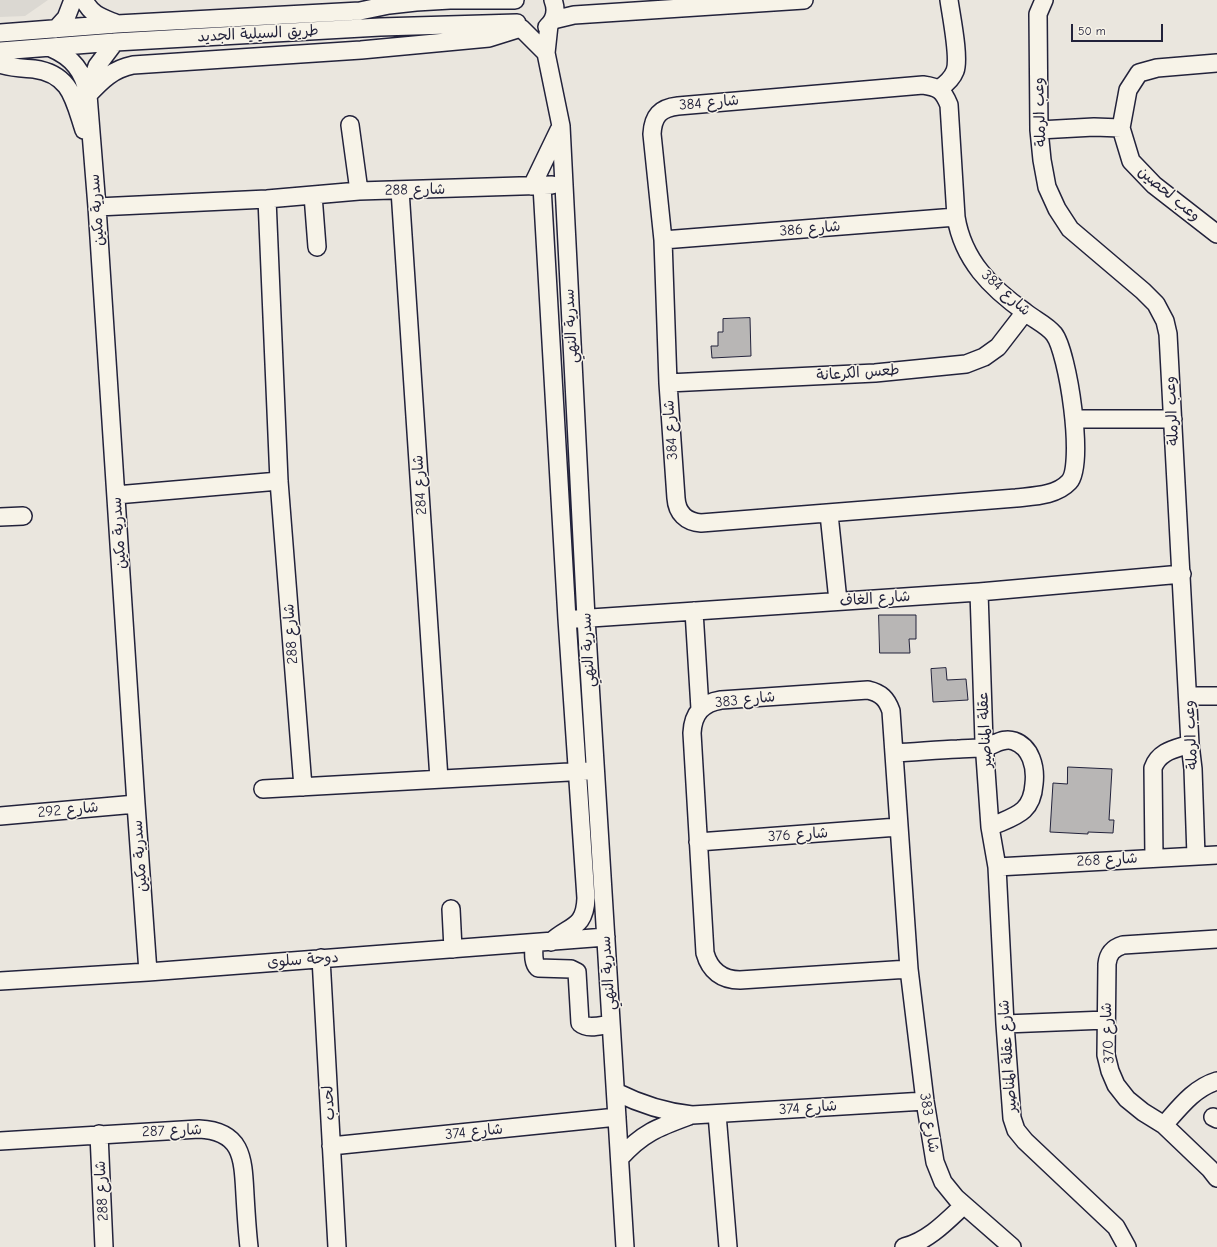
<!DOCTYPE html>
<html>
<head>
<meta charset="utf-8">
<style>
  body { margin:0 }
  #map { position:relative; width:1217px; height:1247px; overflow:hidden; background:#eae6de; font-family:"Comic Neue",sans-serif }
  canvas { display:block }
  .scale { position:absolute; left:1071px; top:24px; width:92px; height:18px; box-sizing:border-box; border:2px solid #22223b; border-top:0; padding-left:5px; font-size:12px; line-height:14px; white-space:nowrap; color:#22223b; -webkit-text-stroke:3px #f7f3e8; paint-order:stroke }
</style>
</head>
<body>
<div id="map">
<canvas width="1217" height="1247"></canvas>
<div class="scale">50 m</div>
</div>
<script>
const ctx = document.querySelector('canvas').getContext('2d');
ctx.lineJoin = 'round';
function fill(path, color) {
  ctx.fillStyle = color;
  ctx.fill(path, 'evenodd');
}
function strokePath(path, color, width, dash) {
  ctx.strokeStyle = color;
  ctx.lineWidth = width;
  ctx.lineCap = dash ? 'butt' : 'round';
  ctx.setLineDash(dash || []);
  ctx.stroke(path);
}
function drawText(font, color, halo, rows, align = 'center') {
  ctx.font = font + ' "Comic Neue","Playpen Sans Arabic",sans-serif';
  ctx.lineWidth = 3;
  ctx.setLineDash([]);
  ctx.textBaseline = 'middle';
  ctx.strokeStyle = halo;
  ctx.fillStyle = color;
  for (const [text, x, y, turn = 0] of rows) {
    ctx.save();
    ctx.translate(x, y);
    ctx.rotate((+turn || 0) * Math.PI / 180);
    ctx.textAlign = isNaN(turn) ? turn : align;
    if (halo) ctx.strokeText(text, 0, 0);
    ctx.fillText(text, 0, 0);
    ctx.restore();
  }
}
fill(new Path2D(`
  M0,0h48l-23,16 -25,1z`), '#dbd8d2');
const building = new Path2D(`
  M750,318l1,38 -39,2 -1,-12h7v-14h5v-13z
  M879,615h37v24h-7l1,14h-30z
  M946,668l1,12 19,-1 2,21 -35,2 -2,-33z
  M1068,767l44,2 -3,51h5l-1,13 -25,-1v2l-38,-2 3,-49 14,1z`);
fill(building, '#b8b6b5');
strokePath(building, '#22223b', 1);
const minor = new Path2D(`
  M84,0c8,15 16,17 31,23
  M1044,0l-6,14 1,116 3,30 5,27 10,22 13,20 73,62 13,13 9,17 3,13 22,410 3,25 3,87
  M553,20l21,-5 230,-15
  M549,25l-3,28 15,73 25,492 39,629
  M547,27c8,-7 10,-17 6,-27
  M56,29l10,-11 7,-18
  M0,33l117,-9 243,-13 29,-6 27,-3 34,-2h65
  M51,48c21,9 33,23 37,47l9,112 39,597 12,168
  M0,51l115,-9 265,-15 137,-4
  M1217,63l-60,5 -18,5 -11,17 -7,38 10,33 23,24 63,49
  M0,64c11,4 23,4 34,5 37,5 40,31 50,61
  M923,85c15,2 20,5 26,20l7,112c7,43 35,71 69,95 10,8 22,13 29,22 14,18 31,131 15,148 -13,14 -36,14 -53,16l-315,25c-15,-1 -24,-10 -25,-25l-8,-115 -5,-143 -11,-106c1,-18 8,-26 26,-28z
  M939,89c7,-5 13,-10 16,-18 5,-13 -4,-56 -6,-71
  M89,91l8,-25 18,-24
  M88,95c14,-15 25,-26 45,-30l228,-15 128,-12 32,-10 25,25
  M350,125l9,66
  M1039,130l55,-3 27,1
  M532,186l27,-56
  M542,186l25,433 19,279c-1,31 -17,27 -35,44
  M400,190l39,589
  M313,195l4,52
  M267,199l12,282 24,306
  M97,207l170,-8 92,-8 193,-6
  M663,240l293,-23
  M668,383l207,-10 91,-9 18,-7 14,-10 27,-35
  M1074,419h99
  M116,495l163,-14
  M829,514l9,87
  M0,517l23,-1
  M979,592l5,150 6,85 7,40 8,157 7,94 4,12 9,11 91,86 11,20
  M694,611l6,98
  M576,619l403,-27 203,-18
  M1188,696h29
  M894,753c21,-1 42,-3 64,-4 8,-1 18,0 27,-2 10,-2 18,-10 29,-6 17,6 22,26 20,43 -2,30 -20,32 -44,43
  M263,789l324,-18
  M0,816l136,-12
  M698,842l200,-15
  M1154,858l-1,-90c6,-17 22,-19 37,-24
  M997,867l220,-12
  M451,909l2,40
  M1217,939l-94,6c-10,3 -15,9 -16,19l-1,91 4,16 6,14 11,14 16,13 21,13 46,44 7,9
  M534,943c0,8 -2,19 4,25l33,1 6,3 3,51c8,7 22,2 31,1
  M321,958l16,289
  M909,969l-169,11c-18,0 -30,-9 -35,-27l-13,-220c1,-19 10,-30 29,-33l147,-10c13,3 19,9 23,21l18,258 16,132 10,61 8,20 13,16 56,49
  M0,981l148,-9 458,-35
  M1005,1024l101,-4
  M616,1092c24,12 48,20 76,23l233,-14
  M717,1114l11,133
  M1213,1117l4,2
  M1164,1125c16,-18 30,-37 53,-44
  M99,1134l5,113
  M0,1141l199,-12c44,2 44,30 46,66 1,17 2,35 4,52
  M331,1146l286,-29
  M620,1158c22,-25 39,-31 69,-42
  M904,1247c24,-6 42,-25 60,-42`);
strokePath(minor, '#22223b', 20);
strokePath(minor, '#f7f3e8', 17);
drawText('15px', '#22223b', '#f7f3e8', [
  ["طريق السيلية الجديد",258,34,-3],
  ["شارع 384",709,103,-5],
  ["وعب الرملة",1040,112,-92],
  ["شارع 288",415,190,-1],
  ["وعب لحصين",1169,194,40],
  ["سدرية مكين",97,210,-94],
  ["شارع 386",810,229,-5],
  ["شارع 384",1006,293,42],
  ["سدرية النهي",571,326,-93],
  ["طعس الكرعانة",858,373,-4],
  ["وعب الرملة",1172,411,-93],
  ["شارع 384",671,430,-94],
  ["شارع 284",420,485,-94],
  ["سدرية مكين",119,533,-94],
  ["شارع الغاف",875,599,-4],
  ["شارع 288",291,634,-94],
  ["سدرية النهي",588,650,-93],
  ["شارع 383",745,700,-6],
  ["عقلة المناصير",985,730,-93],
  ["وعب الرملة",1191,735,-93],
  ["شارع 292",68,810,-5],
  ["شارع 376",798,835,-4],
  ["سدرية مكين",140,856,-94],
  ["شارع 268",1107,860,-3],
  ["دوحة سلوى",303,960,-4],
  ["سدرية النهي",608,973,-94],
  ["شارع 370",1108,1033,-93],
  ["شارع عقلة المناصير",1008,1056,-94],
  ["لحدب",329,1103,-93],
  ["شارع 374",808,1108,-4],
  ["شارع 383",929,1123,81],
  ["شارع 287",172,1131,-2],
  ["شارع 374",474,1132,-6],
  ["شارع 288",102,1191,-93]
]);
</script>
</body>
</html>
